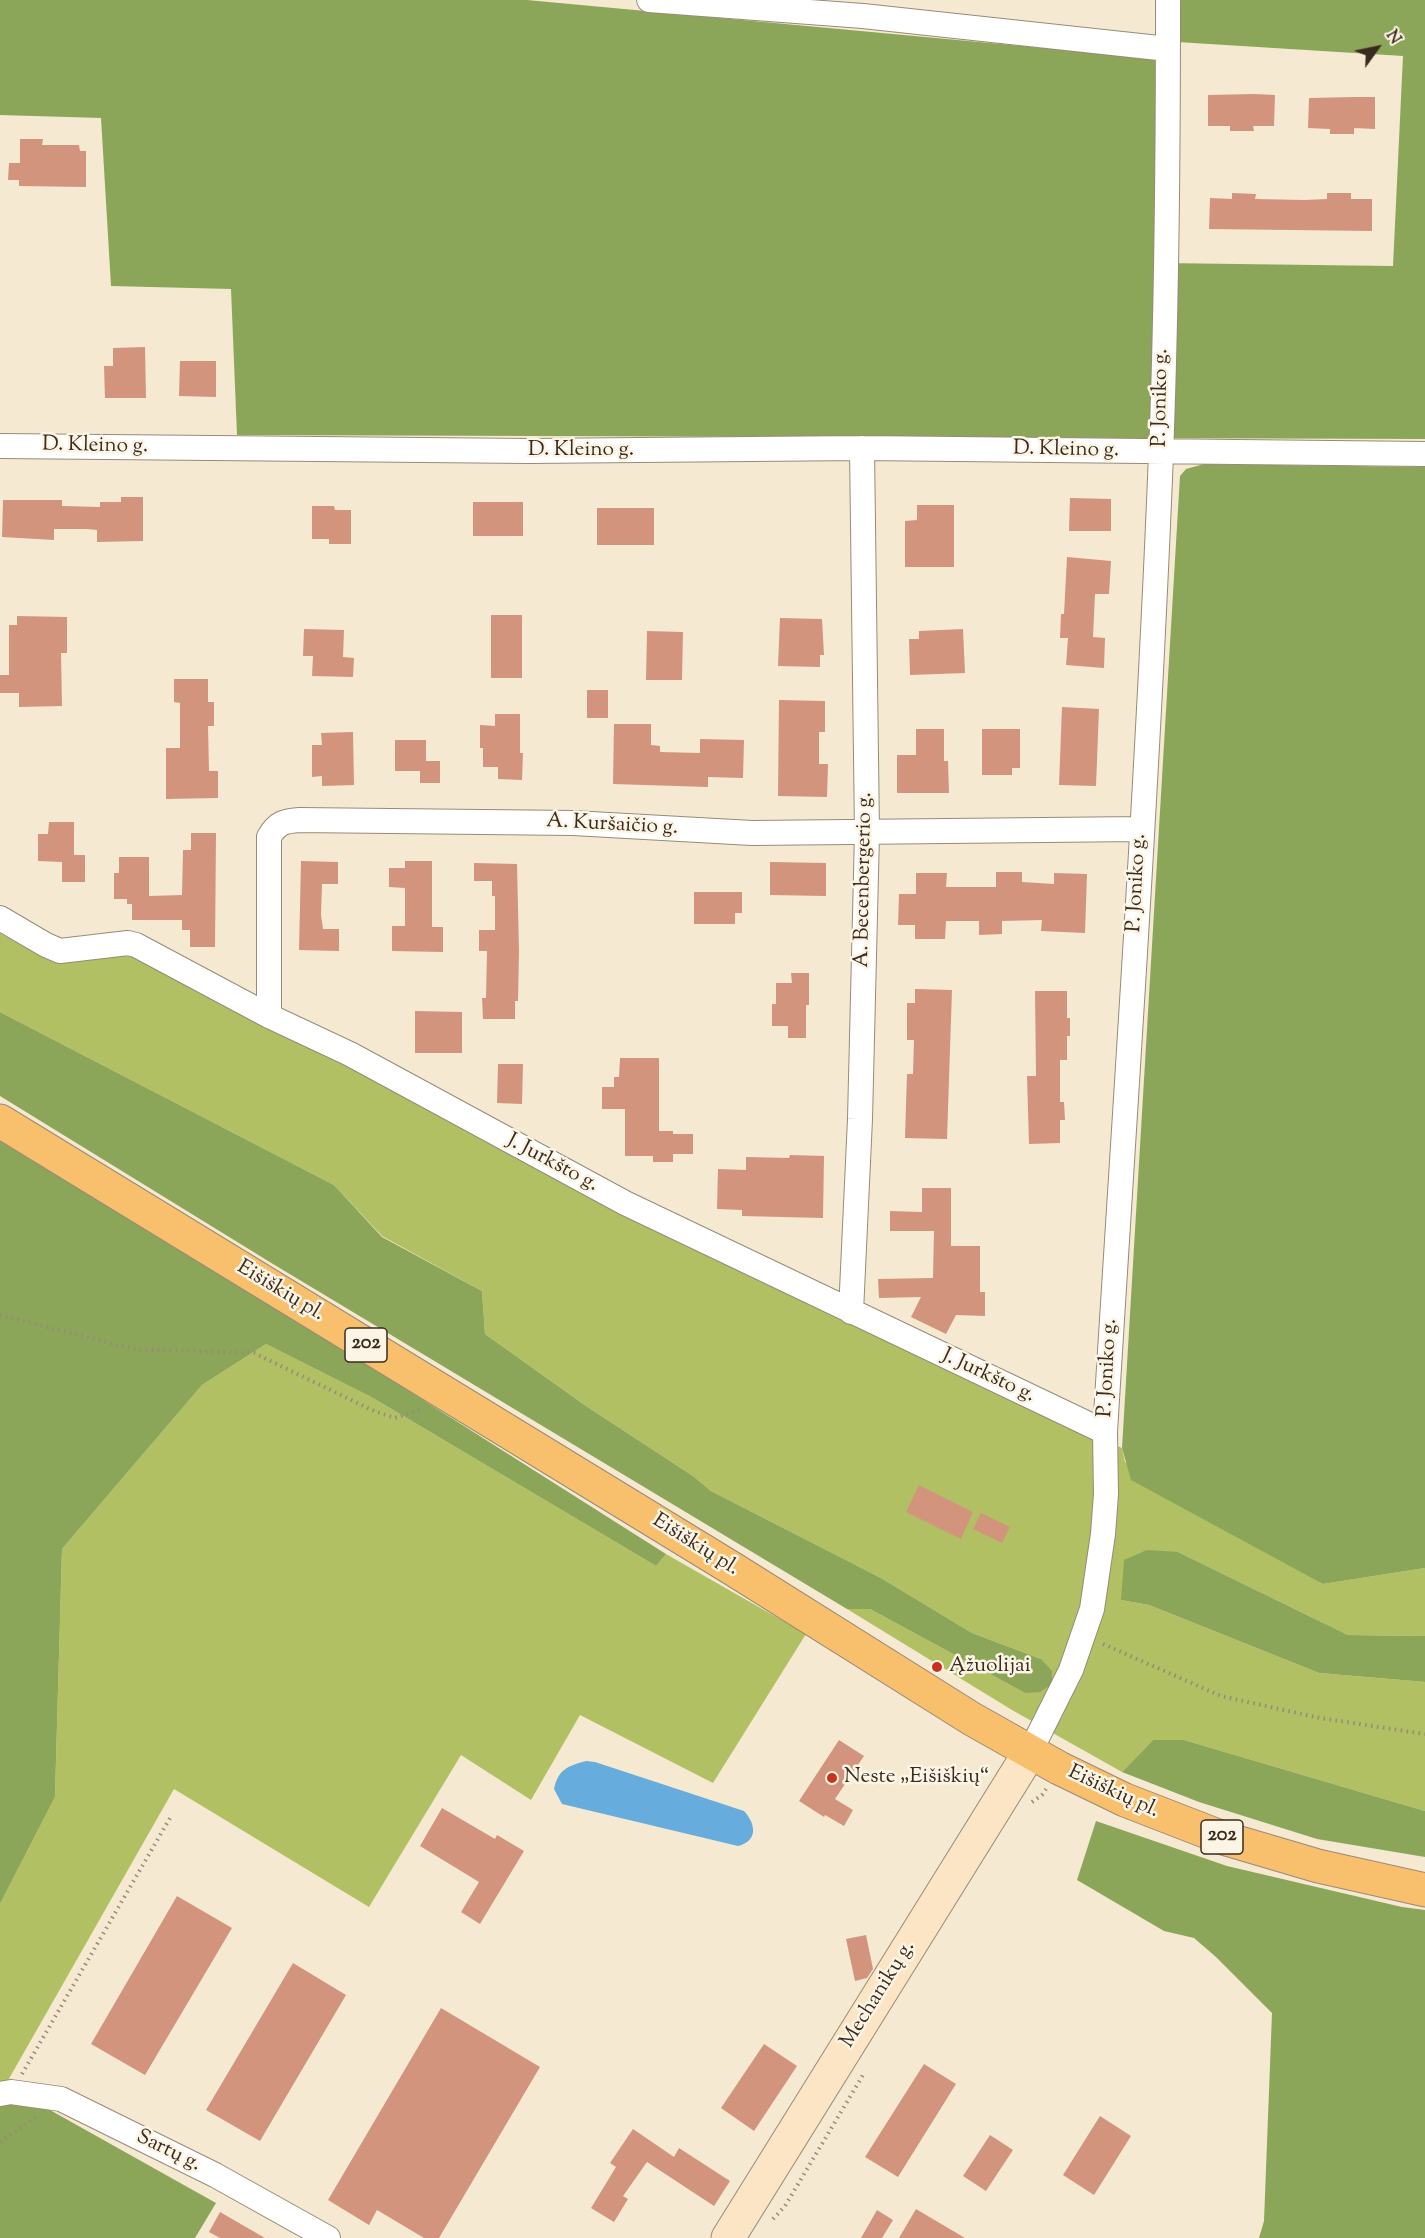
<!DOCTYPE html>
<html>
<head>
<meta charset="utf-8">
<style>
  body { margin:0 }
  #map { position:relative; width:1425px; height:2238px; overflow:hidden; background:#f5ead1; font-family:"Sorts Mill Goudy",serif }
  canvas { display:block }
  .north { position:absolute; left:1347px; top:18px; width:60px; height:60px; -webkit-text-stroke:4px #fcf5e5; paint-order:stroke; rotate:57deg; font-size:16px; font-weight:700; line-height:24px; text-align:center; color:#3b2a1e }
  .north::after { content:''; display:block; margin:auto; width:21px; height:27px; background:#3b2a1e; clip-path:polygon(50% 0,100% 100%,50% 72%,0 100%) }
</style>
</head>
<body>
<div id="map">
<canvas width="1425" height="2238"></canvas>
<div class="north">N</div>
</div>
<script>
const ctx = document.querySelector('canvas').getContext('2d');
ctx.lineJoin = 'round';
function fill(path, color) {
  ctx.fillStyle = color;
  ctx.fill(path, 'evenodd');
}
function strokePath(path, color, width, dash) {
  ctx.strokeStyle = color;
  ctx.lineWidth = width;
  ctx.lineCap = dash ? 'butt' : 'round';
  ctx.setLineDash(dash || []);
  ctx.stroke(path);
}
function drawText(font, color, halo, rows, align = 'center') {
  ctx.font = font + ' "Sorts Mill Goudy",serif';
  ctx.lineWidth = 5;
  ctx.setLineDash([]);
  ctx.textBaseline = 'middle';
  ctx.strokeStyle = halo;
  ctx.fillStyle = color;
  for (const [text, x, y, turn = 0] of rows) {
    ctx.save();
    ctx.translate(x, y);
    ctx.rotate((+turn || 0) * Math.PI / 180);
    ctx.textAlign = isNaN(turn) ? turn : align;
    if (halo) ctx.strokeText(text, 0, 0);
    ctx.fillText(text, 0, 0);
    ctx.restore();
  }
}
fill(new Path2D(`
  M0,928l50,26 82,2 711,363 279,129 3,14 198,122 102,-16v68l-77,-1 -170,-83 -57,48 28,5 170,68 106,9v129l-241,-71h-31l-31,32 -110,-62 -165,-101h23l155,84 16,-34 -69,-26 -91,-55 -170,-87 -18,-15 -107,-70 -101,-72 -3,-43 -100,-55 -48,-51 -334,-173z
  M266,1344l107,54 283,168 10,-12 140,80 -93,149 -133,-68 -49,85 -70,-45 -92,152 -195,-118 -168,295 -6,-2v-178l55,-107 7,-248 140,-164z`), '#b0c063');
fill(new Path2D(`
  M0,0h527l635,59 -1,204 232,3 10,-210 -226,-14 1,-42h247v439l-1188,-4 -6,-146 -120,-3 -10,-168 -101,-3z
  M1204,464l221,3v1101l-102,16 -192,-104 -9,-32 58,-972 6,-7z
  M0,1012l334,173 48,52 100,54 3,43 101,72 107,70 18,15 170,87 91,55 69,26 11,12v13l-12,8 -15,1 -155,-84h-23l-574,-345 -273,-168z
  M0,1141l270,162 396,251 -10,12 -283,-168 -107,-54 -64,41 -140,164 -7,248 -55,107z
  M1147,1550l31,2 170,83 77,1v46l-106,-9 -170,-68 -28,-5 3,-40z
  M1153,1740h31l241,71v46l-108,-18 -118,-37 -77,-30z
  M1096,1821l131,45 175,41 23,3v328h-166l5,-17 8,-208 -56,-56 -22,-19 -30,-7 -87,-51z
  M0,2082l216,121 -21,35h-195z`), '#8ca659');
fill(new Path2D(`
  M586,1761l9,1 149,49c12,13 14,30 -6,35l-176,-42 -8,-15c4,-20 14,-23 32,-28z`), '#66acdc');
fill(new Path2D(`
  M1253,94l22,1 -1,31h-21l1,5h-24v-5h-22v-31z
  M1354,97h21v32l-21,-1v6h-24v-5l-22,-1 1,-30z
  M20,139h23l-1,6h37l1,6h6v36l-67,-1v-6h-11l1,-17h11z
  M1232,193l24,1 -1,5 50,1 22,-1v-6h24v6h21v32l-163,-2 1,-31 22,1z
  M145,347l1,51h-41l-1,-32h9v-18z
  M180,361h36v36l-37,-1z
  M121,497h22v44l-46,1v-12l-10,-1h-33v11l-52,-3 1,-37h59v6l38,1v-5h21z
  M1070,498l41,1v32h-42z
  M473,502h50v34h-50z
  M917,505h37v62h-49v-46l12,-1z
  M312,506h22l1,4h16v34h-22v-5h-17z
  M597,508h57v37h-57z
  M1067,557l44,4 -2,33h-14l-2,43 12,1 -1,30 -38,-3 2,-27h-8l1,-24h3z
  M491,615h31v63h-31z
  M17,616l50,1v36h-6l1,53 -43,1v-14h-19v-18h9v-50h8z
  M780,618l42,1 2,36h-4v12l-42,-1z
  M304,629l40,1 -1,27 11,1 -1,19 -41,-1 1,-20h-10z
  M963,629l2,44 -55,2 -1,-36h10v-8z
  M647,631l36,1 -1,48h-36z
  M174,679h34v23h6v24h-6l1,45h9v27l-52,1v-51h14v-45l-6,-1z
  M587,690h21v28h-21z
  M779,700l46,1v31h-6v32h9l-1,33 -49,-1z
  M1062,707l37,2 -3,77 -37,-1z
  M495,714h25v39h3l-1,27 -24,-1v-12h-15v-19h-3v-23l15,1z
  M614,724h37v21l9,1v6l40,1v-14l44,1 -1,38 -35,-1v10l-95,-3z
  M916,729h28v32h4l1,32h-52v-38h19z
  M982,729h38v39h-8v7h-30z
  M353,732l1,53 -32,1v-10l-10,1v-32h10l-1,-12z
  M395,740h31v21h14v22h-20v-12h-25z
  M49,822h25v33h11v27h-23v-20l-24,-1v-27h10z
  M191,833h25l-1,114h-25v-17h-8v-10h-50v-16h-5v-5h-13v-26h5v-16h30v39l33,-1 1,-45h8z
  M301,861l37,1v22h-16l-1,31 2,14h16v22l-40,-1z
  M405,861h27v66h11v25l-51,-1v-25h13v-38l-16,-1v-19h16z
  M770,862l56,1v33l-56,-1z
  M474,863l43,1 2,87 -1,50h-3v18h-32l-1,-21h4l1,-47h-8v-21h16v-34h-3v-15h-18z
  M996,872h26v10l32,2v-11l33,1 -2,59 -44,-2 1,-11 -40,1v13l-23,1v-14h-33l-1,18h-30v-14h-17l1,-31h17v-21h31l-1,14h50z
  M694,892h48v21h-7v11h-41z
  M791,973h18v32h-3v33h-18v-12h-16v-22h4v-21h16z
  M915,989l37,1 -5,149 -42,-1 2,-64h6l1,-34h-7v-37h8z
  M1035,991h32v27h3v18h-3v24h-7v42h4l1,18h-5v23l-31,1 -2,-68h9z
  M415,1011l47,1v41h-47z
  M620,1058h39v73h14v3h20v20h-20v8h-20v-6h-28v-47h-23v-22h12v-10h5z
  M498,1064h25l-1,40 -25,-1z
  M790,1155l34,1 -1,62 -81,-2v-6l-25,-1 1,-40 28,1v-13l43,1z
  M922,1188h29v58h29v46h5v24l-29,-1 -10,19 -35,-17 10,-20 -42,1 -1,-19 55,-1 1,-47h-44v-20l32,1z
  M919,1485l54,27 -12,27 -55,-27z
  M981,1513l29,14 -8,16 -29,-14z
  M839,1740l25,16 -29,43 18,11 -9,16 -19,-11 -1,2 -25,-16z
  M442,1808l53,31 2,-4 27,16 -44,73 -19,-12 18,-30 -59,-36z
  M177,1896l55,32 -87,147 -54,-31z
  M866,1935l7,34 -6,9 -12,3 -9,-42z
  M293,1963l53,32 -86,146 -54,-31z
  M441,2008l99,59 -101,171h-15l-47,-28 -8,15 -41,-25z
  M764,2044l33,22 -43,65 -33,-23z
  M924,2064l32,20 -58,93 -33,-20z
  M1100,2116l31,20 -37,59 -31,-20z
  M633,2129l41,28 5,-9 51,33 -16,25 -67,-44 -24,34 5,3 -14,23 -23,-14 25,-41 -6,-4z
  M990,2135l23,15 -27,41 -23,-15z
  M916,2209l49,29h-66z
  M877,2210l16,10 -11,18h-21z
  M220,2212l45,26h-45l-11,-6z`), '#d2947c');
const street = new Path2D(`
  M649,0l214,16 305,33
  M0,446l529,5 333,-3 563,6
  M0,918l46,27 14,6 68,-8 8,2 133,71 81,38 275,149 480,229
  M269,1016v-179c8,-14 15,-16 30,-17l274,3 179,10 389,-4
  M851,1312l9,-193 7,-286 -5,-385
  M1030,1752l41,-82 21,-61 11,-75 3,-40 -1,-62c20,-326 43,-652 56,-978 6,-151 7,-303 7,-454
  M0,2094l11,-2 50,7 154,76 113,63`);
const secondary = new Path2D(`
  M728,2238l302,-486`);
const primary = new Path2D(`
  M0,1121l733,448 239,150 87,49 66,32 98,38 95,28 107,24`);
strokePath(street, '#988a78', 26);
strokePath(secondary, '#988a78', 35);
strokePath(primary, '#988a78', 35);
strokePath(new Path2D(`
  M0,1315l133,34 121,4 120,58 21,7 28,-9
  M1103,1644l118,52 99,22 105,16
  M1032,1802l10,-7 4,-6
  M22,2074l148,-256
  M0,2142l36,-25
  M773,2219l12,-13 78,-131`), '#988a78', 4, [1.5, 4.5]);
strokePath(street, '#fff', 24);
strokePath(secondary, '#fce5c4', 33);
strokePath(primary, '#f8bf6c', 33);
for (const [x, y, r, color] of [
  [937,1667,6,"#c8321e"],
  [832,1778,6,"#c8321e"]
]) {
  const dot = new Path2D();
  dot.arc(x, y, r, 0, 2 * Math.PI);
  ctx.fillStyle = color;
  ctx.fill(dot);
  strokePath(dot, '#fcf5e5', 2);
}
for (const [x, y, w] of [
  [366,1345,42],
  [1222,1837,42]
]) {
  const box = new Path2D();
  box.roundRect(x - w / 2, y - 17, w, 34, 4.5);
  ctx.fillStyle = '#fcf5e5';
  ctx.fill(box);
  strokePath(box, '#3b2a1e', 1.5);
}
drawText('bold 20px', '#3b2a1e', null, [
  ["202",366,1345],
  ["202",1222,1837]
]);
drawText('21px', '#3b2a1e', '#fcf5e5', [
  ["P. Joniko g.",1162,398,-89],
  ["D. Kleino g.",95,447,1],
  ["D. Kleino g.",581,451],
  ["D. Kleino g.",1066,451,1],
  ["A. Kuršaičio g.",612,826,3],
  ["A. Becenbergerio g.",865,880,-89],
  ["P. Joniko g.",1138,883,-87],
  ["J. Jurkšto g.",552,1164,28],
  ["Eišiškių pl.",280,1292,31],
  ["P. Joniko g.",1109,1368,-87],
  ["J. Jurkšto g.",988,1377,25],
  ["Eišiškių pl.",695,1546,32],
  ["Eišiškių pl.",1113,1793,25],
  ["Mechanikų g.",879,1995,-58],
  ["Sartų g.",168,2152,26]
]);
drawText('21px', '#3b2a1e', '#fcf5e5', [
  ["Ąžuolijai",949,1667],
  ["Neste „Eišiškių“",844,1778]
], 'left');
</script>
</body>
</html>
